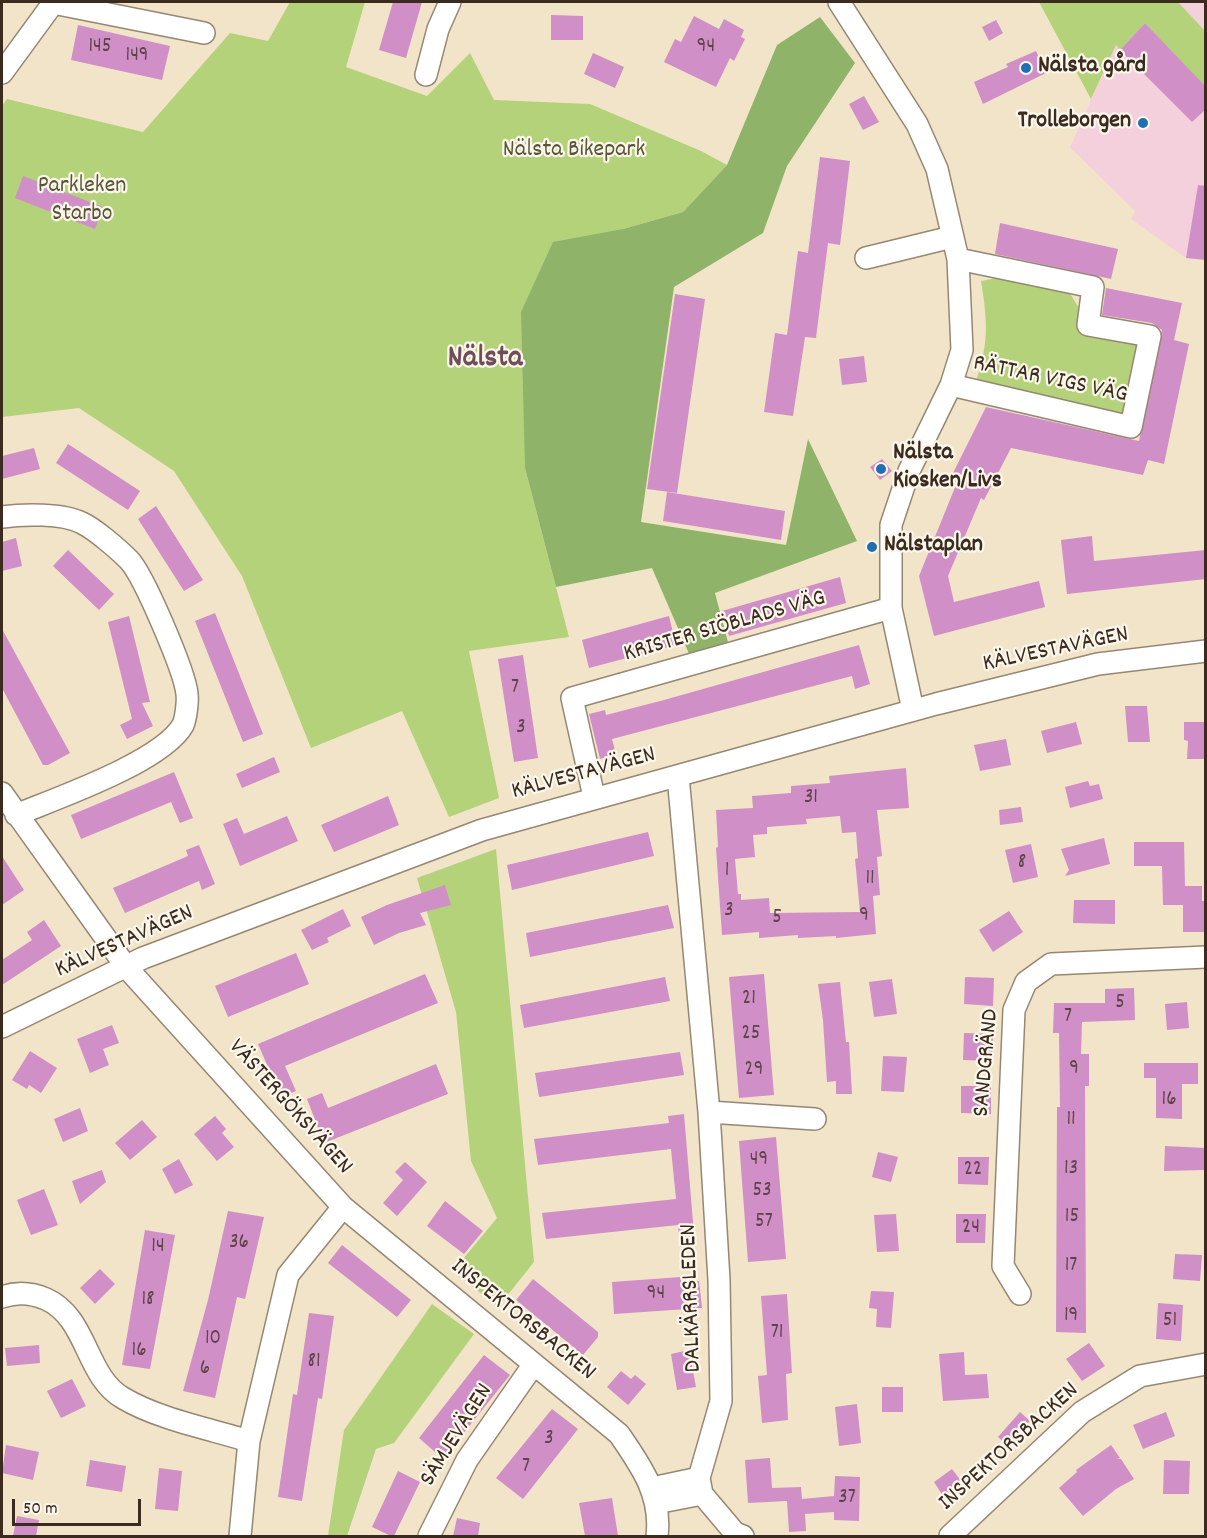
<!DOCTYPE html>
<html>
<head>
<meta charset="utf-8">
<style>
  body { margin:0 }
  #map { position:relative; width:1207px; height:1538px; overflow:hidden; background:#f2e4c8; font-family:Dekko,sans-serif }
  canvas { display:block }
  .frame { position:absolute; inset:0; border:3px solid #3b2a1e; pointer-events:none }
  .scale { position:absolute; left:12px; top:1499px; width:129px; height:27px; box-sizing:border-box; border:3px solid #3b2a1e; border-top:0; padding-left:8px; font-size:18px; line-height:21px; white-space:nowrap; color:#3b2a1e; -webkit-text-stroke:4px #fbf7ec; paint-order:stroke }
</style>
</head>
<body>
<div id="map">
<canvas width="1207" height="1538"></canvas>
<div class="frame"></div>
<div class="scale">50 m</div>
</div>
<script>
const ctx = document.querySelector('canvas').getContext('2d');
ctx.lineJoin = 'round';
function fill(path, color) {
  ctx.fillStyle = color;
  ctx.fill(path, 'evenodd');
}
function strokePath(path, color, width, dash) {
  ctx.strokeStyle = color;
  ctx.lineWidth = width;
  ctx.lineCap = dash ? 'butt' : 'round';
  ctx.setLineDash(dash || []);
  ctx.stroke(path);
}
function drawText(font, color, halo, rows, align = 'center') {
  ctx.font = font + ' Dekko,sans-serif';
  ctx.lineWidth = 4.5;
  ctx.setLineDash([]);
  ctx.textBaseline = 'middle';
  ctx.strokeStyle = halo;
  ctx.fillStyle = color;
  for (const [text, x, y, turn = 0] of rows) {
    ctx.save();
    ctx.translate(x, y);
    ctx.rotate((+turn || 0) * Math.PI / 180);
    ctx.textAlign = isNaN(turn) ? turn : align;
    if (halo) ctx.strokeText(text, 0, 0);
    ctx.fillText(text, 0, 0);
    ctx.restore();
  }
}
fill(new Path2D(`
  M1178,2h27v29z
  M1145,23l60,64v173l-19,-2 -55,-39 4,-8 -65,-64 46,-102 4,4z`), '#f4cfdc');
fill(new Path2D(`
  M290,2h75l-19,65 81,29 43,-43 24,47 96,4 111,47 26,14 -44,47 -60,17 -98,239 44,169 -100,14 30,147 -50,19 -47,-106 -91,37 -69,-172 -68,-105 -95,-63 -77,9v-311l5,-7 136,33 87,-99 38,8z
  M1039,2h139l27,29v56l-60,-64 -25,27 -4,-5 -25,54z
  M1012,275l56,15 12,20 4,22 57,14 -14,74 -153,-33c15,-42 14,-63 7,-106z
  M496,849l38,413 -36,45 -45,-36 44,-53 -26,-57 -15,-149 -39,-134z
  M432,1304l42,30 -80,109 -18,6 -29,87h-19l16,-106z`), '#b4d279');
fill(new Path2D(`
  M820,17l35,46 -68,103 -24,67 -89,54 -33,235 145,23 22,-106 49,102 -142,52 14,53 -39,10 -38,-88 -96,19 -31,-119 -4,-156 32,-70 70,-13 60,-17 44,-47 50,-120z`), '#8fb469');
fill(new Path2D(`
  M393,2h29l-16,56 -27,-8z
  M551,15l32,1v24h-32z
  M694,16l25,13 5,-10 20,11 -3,7 4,2 -11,22 -4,-3 -14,29 -52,-25 11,-23 6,3z
  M996,20l7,13 -14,8 -7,-14z
  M1145,23l61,64v22l-14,13 -72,-72z
  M78,25l92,21 -8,34 -91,-20z
  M1036,51l10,22 -63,31 -9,-22 34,-15 -2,-3z
  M593,53l31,14 -9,21 -31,-14z
  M864,96l15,26 -16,8 -14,-26z
  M820,157l30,4 -10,84 -12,-2 -12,95 -11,-1 -12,79 -29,-4 11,-79 12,2 11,-84 10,2z
  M23,176l80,31 -8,22 -80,-31z
  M1198,185l8,1v74l-20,-2z
  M1000,223l118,26 -7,30 -116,-25z
  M1106,288l76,15 -8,37 15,4 -25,120 -16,-4 -5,15 -132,-27 -27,52 -3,-2 -33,78 6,26 85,-21 6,26 -111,29 -15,-60 37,-91 -7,-4 37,-74 153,34 23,-111 -10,-7 -50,-8z
  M675,294l30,5 -28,194 -30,-4z
  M864,356l3,26 -25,3 -3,-26z
  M68,444l72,47 -12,19 -72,-47z
  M34,448l6,21 -38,10v-23z
  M882,459l10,12 -12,9 -10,-13z
  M667,492l118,19 -4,29 -118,-19z
  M156,506l47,74 -19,11 -46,-72z
  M1092,536l2,25 112,-11v29l-139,15 -6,-54z
  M16,538l6,28 -20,5v-29z
  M68,550l46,44 -15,16 -46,-44z
  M840,577l6,26 -117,33 -7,-25z
  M215,613l48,121 -20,8 -48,-121z
  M129,616l21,86 -8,1 11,23 -26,13 -7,-14 12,-6 -24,-97z
  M669,616l7,29 -87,23 -7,-28z
  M2,629l68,124 -22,12h-5l-41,-77z
  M859,645l11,39 -15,5 -3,-13 -240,63 4,15 -16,5 -11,-45 16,-4 1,5 58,-15z
  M523,655l15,103 -24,4 -16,-103z
  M1125,706h22l3,36h-22z
  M1076,722l6,22 -35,9 -6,-22z
  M1184,722h22v37h-19l1,-18 -4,-1z
  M1006,739l5,26 -31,6 -6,-26z
  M274,757l6,15 -38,16 -6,-14z
  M906,768l3,40 -32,2 5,46 -5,1 3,38 -7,1 3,38 -40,4v-2l-38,2v-3l-39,3v-6l-37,3 -6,-87 2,-1 -2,-37 37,-2 -1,-12 39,-3v-7l39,-3 -1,-7zM840,816l2,17 14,-1 2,26 -3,1 5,53 -90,1 -1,-15 -28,2v-6h-3l-3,-35 20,-2 -2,-22 14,-1v-7l40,-3 -1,-5z
  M174,772l19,46 -13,5 -9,-21 -90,37 -10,-24z
  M1088,781l2,5 9,-2 4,15 -33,9 -5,-21z
  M388,796l11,29 -65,27 -13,-27z
  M1021,807l2,15 -23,3 -1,-15z
  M287,816l11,25 -58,25 -17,-42 14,-6 7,16z
  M648,832l6,24 -142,34 -5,-25z
  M1104,838l6,26 -45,12 4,-6 -8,-21z
  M1134,842h50l1,44h17v15h4v31h-23v-27h-20l-1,-39h-28z
  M1031,844l7,33 -25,6 -8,-33z
  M199,845l16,39 -13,6 -3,-9 -74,32 -12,-25 75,-32 -2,-6z
  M2,856l22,34 -22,15z
  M445,885l6,20 -31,8 6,12 -27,8 -25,12 -13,-28 26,-12z
  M1074,900h41v24l-42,-1z
  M668,905l6,23 -144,29 -4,-24z
  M343,909l8,17 -24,12 2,4 -17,8 -11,-20z
  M1009,911l14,21 -30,20 -14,-22z
  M44,920l17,26 -59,39v-25l30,-20 -5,-8z
  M296,953l13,31 -81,33 -13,-31z
  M425,974l13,29 -153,63 11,25 -15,6 -23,-53z
  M764,974l10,121 -35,3 -10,-121z
  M665,977l5,24 -146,27 -4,-23z
  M965,977l29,1 -1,28 -29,-2z
  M892,979l5,35 -23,3 -5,-35z
  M840,982l6,60h3l3,52h-16v-13l-9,1 -4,-62 -5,-36z
  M1134,988l1,32 -53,2 -1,32h8v32h-4l1,247 -30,-1 1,-225h3l-1,-74h-6l1,-30h51v-14z
  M1187,1002l2,26 -22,2 -2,-26z
  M112,1025l7,18 -16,6 6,16 -19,8 -13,-34z
  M964,1033l29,1 -1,27 -29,-1z
  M30,1051l27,17 -16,25 -12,-8 -2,4 -15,-9z
  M680,1052l4,23 -145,22 -4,-24z
  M883,1056l24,1 -3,35 -23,-1z
  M1144,1063h54v21h-16v35l-26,-1v-40h-12z
  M436,1064l12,30 -124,49 -17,-44 15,-6 6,15z
  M961,1086h30v28l-30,-1z
  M80,1108l8,23 -25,11 -9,-23z
  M684,1114l11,132 -15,1 -2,-22 -132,14 -4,-26 134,-14 -5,-50 -133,16 -4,-26 135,-16 -1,-7z
  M215,1116l11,13 -4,4 12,14 -17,14 -23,-27z
  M142,1120l15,17 -27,23 -15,-17z
  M776,1137l10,122 -38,3 -9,-121z
  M1165,1146l40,2 -1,22 -40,1z
  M878,1152l20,5 -7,25 -19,-5z
  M958,1157h31l-1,28 -30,-1z
  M179,1159l14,26 -18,9 -13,-25z
  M405,1162l22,20 -30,34 -14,-13 20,-23 -8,-8z
  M102,1170l4,12 -26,22 -8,-23z
  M44,1189l14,36 -27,10 -14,-35z
  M445,1201l38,30 -19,23 -37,-28z
  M228,1211l36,6 -19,82 -8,-2 -22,101 -32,-7 25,-91z
  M896,1214l3,37 -22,1 -3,-37z
  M956,1214h30l-1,29h-29z
  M145,1230l30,5 -25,134 -28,-4z
  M342,1245l69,55 -14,17 -69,-54z
  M1175,1254l27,1 -2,26 -27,-2z
  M100,1269l15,15 -20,20 -15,-16z
  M681,1277v6l18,-2 3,27 -88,6 -2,-32z
  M533,1279l65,53v5l-15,18 -67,-55z
  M871,1291l23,1 -3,36 -15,-1 1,-18 -8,-1z
  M787,1294l5,79 -6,1 2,46 -26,3 -4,-47 9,-1 -6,-79z
  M1158,1303l25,2 -2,36 -25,-2z
  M309,1313l25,3 -12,83 -4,-1 -16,103 -24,-4 15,-103 4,1z
  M1089,1343l16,23 -23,15 -16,-22z
  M39,1345l1,18 -33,3 -2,-18z
  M689,1350l7,37 -19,3 -6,-36z
  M964,1352l1,23 22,-1 2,24 -46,3 -4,-47z
  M484,1355l26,20 -67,84 -24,-21z
  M621,1371l10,8 4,-4 11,9 -18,21 -21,-18z
  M72,1379l14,27 -25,12 -14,-27z
  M882,1387h21v25h-21z
  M857,1404l4,39 -22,3 -4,-39z
  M552,1409l26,20 -55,70 -27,-21z
  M1020,1412l10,9 -22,25 -10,-9z
  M1166,1412l9,24 -32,13 -10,-24z
  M6,1445l33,7 -6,28 -31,-7z
  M1111,1445l9,13 -3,1h4l13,20 -18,10 -33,27 -24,-28 18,-16 -1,-2z
  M770,1458l2,30 29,-1 1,12 32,-3 1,-20 25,1 -1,44 -25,-1v-8l-29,2 1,17 -17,1 -2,-31 -39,2 -3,-43z
  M90,1460l36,6 -4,26 -36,-6z
  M1164,1460l26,1 -1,33h-26z
  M159,1468l23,3 -4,40 -23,-2z
  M952,1469l12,16 -19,14 -11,-17z
  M398,1471l22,11 -26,54h-3l-19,-9z
  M612,1498l6,38h-33l-6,-33z
  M17,1516l22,4 -3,16h-23z
  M457,1518l23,5 -2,13h-25z`), '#d08fc7');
const minor = new Path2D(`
  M839,2l78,122 20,45 21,90 4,91 -11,35 -42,86 -18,54v83l22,102
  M53,3l151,30
  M2,73l52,-71
  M426,75l12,-46 12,-27
  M866,258l86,-21
  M951,385l180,42 19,-91 -62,-11 5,-38 -135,-28
  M2,517c21,-3 61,-4 80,6 13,6 37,27 47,37 15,16 56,112 58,134 1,7 -1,24 -4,31 -21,37 -126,73 -167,90
  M678,776l31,336 10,168 2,121 -22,77 3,16 33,39 8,3
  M2,793l125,175 216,239 -55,68 -39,166 -9,95
  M594,797l-22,-99 319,-90
  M2,1027l141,-69 339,-128 454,-126 162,-40 108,-13
  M709,1112l106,7
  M343,1207l276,227c22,32 43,61 38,102
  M1020,1294l-17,-28 11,-256 12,-28 25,-18 155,-7
  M2,1297c14,-5 30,-4 44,2 42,19 39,77 77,99 35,21 87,31 126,43
  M652,1488l47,-10
  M656,1503l46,-9
  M429,1536l38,-76 67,-96
  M950,1536l132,-124 58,-36 66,-12`);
strokePath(minor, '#968773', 24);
strokePath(minor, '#fff', 21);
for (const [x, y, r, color] of [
  [1026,68,6,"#1f6fb2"],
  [1143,123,6,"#1f6fb2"],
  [881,469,6,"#1f6fb2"],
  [872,547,6,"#1f6fb2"]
]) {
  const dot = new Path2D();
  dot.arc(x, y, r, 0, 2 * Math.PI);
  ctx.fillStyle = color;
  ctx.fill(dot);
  strokePath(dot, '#fbf7ec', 2);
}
drawText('21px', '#604348', null, [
  ["145",100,48],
  ["94",706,48],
  ["149",137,57],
  ["7",515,689],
  ["3",521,729],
  ["31",811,799],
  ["8",1022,864],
  ["1",727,872],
  ["11",870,880],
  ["3",729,912],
  ["9",864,917],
  ["5",777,919],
  ["21",749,1000],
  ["5",1120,1004],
  ["7",1068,1018],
  ["25",751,1035],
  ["9",1074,1070],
  ["29",754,1071],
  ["16",1169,1101],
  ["11",1071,1121],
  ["49",759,1161],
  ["13",1071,1170],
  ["22",973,1171],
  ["53",762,1192],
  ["15",1072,1218],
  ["57",764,1223],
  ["24",971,1229],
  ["36",239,1244],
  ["14",158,1248],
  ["17",1071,1267],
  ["94",656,1295],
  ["18",148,1301],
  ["19",1071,1317],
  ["51",1170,1322],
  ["71",777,1334],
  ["10",213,1340],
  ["16",139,1352],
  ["81",314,1363],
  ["6",205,1370],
  ["3",549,1440],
  ["7",526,1468],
  ["37",847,1499]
]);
drawText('bold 24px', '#3b2a1e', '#fbf7ec', [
  ["Nälsta gård",1038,68],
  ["Trolleborgen",1131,123,"right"],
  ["Nälsta",893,455],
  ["Kiosken/Livs",893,483],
  ["Nälstaplan",884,547]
], 'left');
drawText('24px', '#595435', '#fbf7ec', [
  ["Nälsta Bikepark",574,152],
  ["Parkleken",82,188],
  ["Starbo",82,216]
]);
drawText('24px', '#3b2a1e', '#fbf7ec', [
  ["RÄTTAR VIGS VÄG",1050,381,12],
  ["KRISTER SIÖBLADS VÄG",725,628,-16],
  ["KÄLVESTAVÄGEN",1056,651,-12],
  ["KÄLVESTAVÄGEN",584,775,-15],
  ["KÄLVESTAVÄGEN",125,943,-24],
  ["SANDGRÄND",988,1063,-85],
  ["VÄSTERGÖKSVÄGEN",289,1108,48],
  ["DALKÄRRSLEDEN",693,1298,-92],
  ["INSPEKTORSBACKEN",522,1321,39],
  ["SÄMJEVÄGEN",458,1436,-58],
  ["INSPEKTORSBACKEN",1010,1448,-42]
]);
drawText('bold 30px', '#6f4d59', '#fbf7ec', [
  ["Nälsta",485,361]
]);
</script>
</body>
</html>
